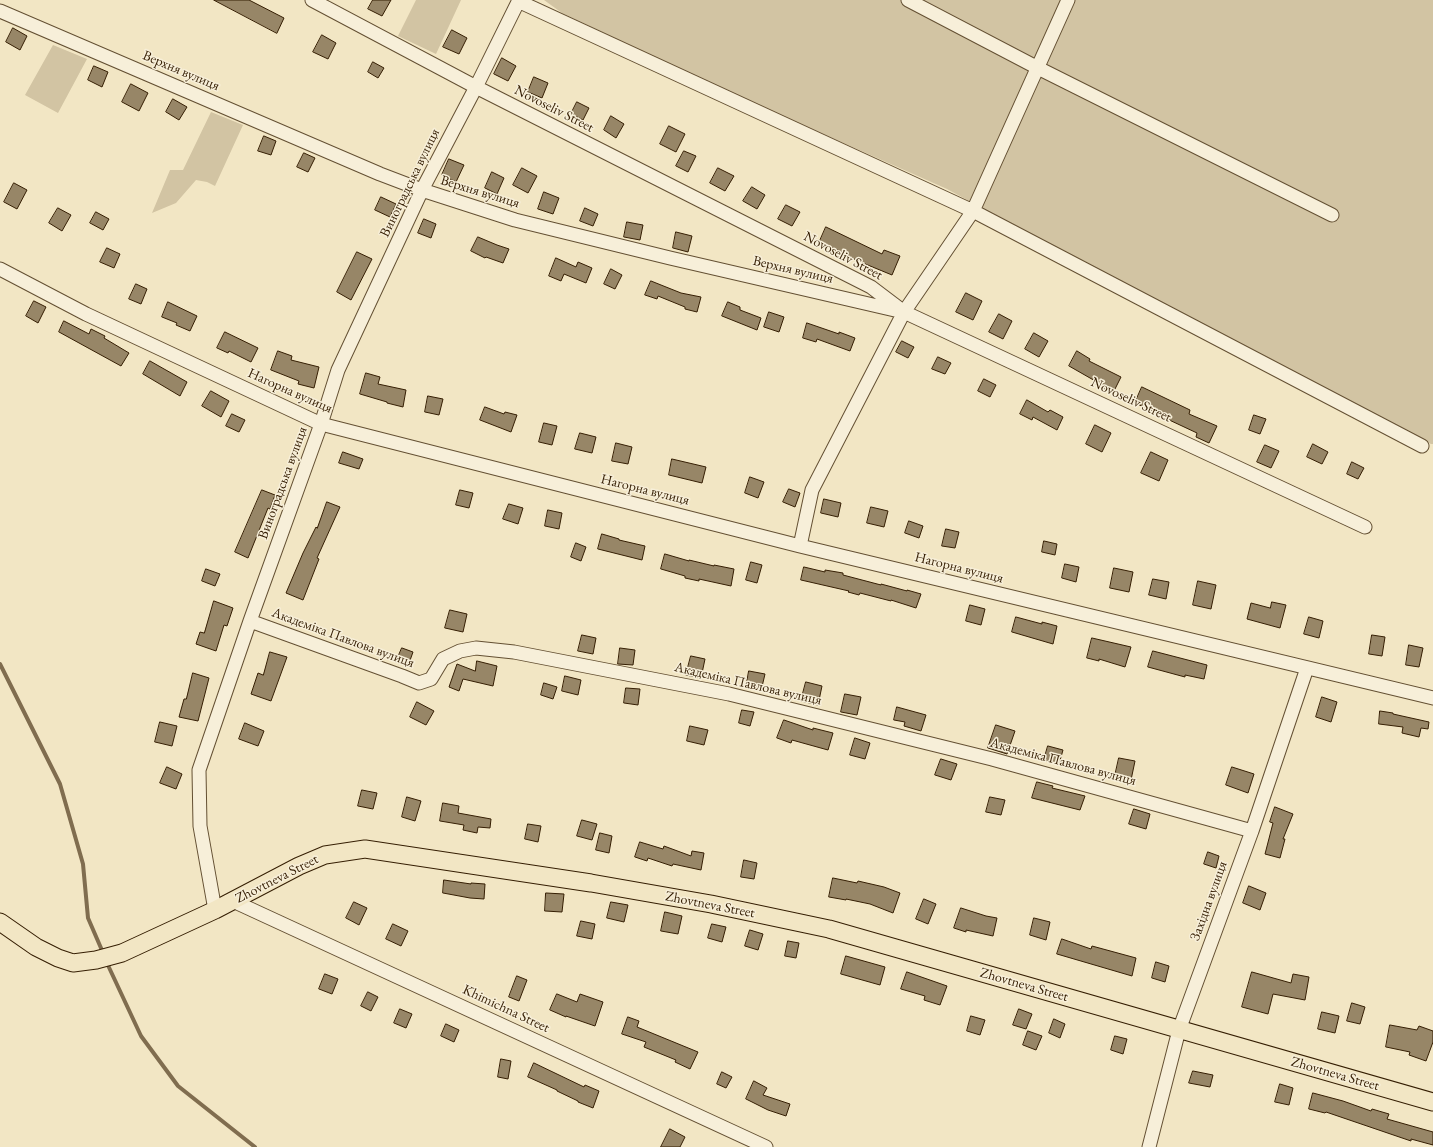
<!DOCTYPE html>
<html>
<head>
<meta charset="utf-8">
<style>
  body { margin:0 }
  canvas { display:block; background:#f2e6c4 }
</style>
</head>
<body>
<canvas width="1433" height="1147"></canvas>
<script>
const ctx = document.querySelector('canvas').getContext('2d');
ctx.lineJoin = 'round';
function fill(path, color) {
  ctx.fillStyle = color;
  ctx.fill(path, 'evenodd');
}
function strokePath(path, color, width, dash) {
  ctx.strokeStyle = color;
  ctx.lineWidth = width;
  ctx.lineCap = dash ? 'butt' : 'round';
  ctx.setLineDash(dash || []);
  ctx.stroke(path);
}
function drawText(font, color, halo, rows, align = 'center') {
  ctx.font = font + ' "EB Garamond",serif';
  ctx.lineWidth = 3;
  ctx.setLineDash([]);
  ctx.textBaseline = 'middle';
  ctx.strokeStyle = halo;
  ctx.fillStyle = color;
  for (const [text, x, y, turn = 0] of rows) {
    ctx.save();
    ctx.translate(x, y);
    ctx.rotate((+turn || 0) * Math.PI / 180);
    ctx.textAlign = isNaN(turn) ? turn : align;
    if (halo) ctx.strokeText(text, 0, 0);
    ctx.fillText(text, 0, 0);
    ctx.restore();
  }
}
fill(new Path2D(`
  M416,0h45l-25,54 -38,-18z
  M544,0h889v444h-2l-365,-190 -119,-65 -205,-91 -180,-85z
  M53,45l34,14 -29,54 -33,-18z
  M211,112l32,13 -28,61 -8,-4 -11,-2 -20,23 -24,10 18,-43h13z`), '#d2c4a3');
strokePath(new Path2D(`
  M0,664l60,120 23,80 5,54 16,37
  M106,961l35,75 37,50 77,61`), '#806d4f', 4);
const building = new Path2D(`
  M214,0h35l35,18 -7,15z
  M373,0h18l-9,16 -14,-7z
  M13,28l14,8 -7,14 -14,-8z
  M452,30l15,8 -8,16 -16,-7z
  M322,35l14,8 -8,16 -15,-7z
  M502,58l14,8 -8,15 -14,-7z
  M373,62l11,6 -6,10 -10,-6z
  M94,66l14,6 -6,15 -14,-7z
  M534,77l14,6 -6,15 -14,-6z
  M131,84l17,9 -9,18 -17,-9z
  M173,99l14,8 -8,13 -13,-8z
  M577,102l12,6 -6,12 -12,-6z
  M611,116l13,8 -8,14 -12,-8z
  M669,126l16,8 -9,18 -16,-8z
  M264,136l12,5 -5,14 -13,-4z
  M684,151l12,5 -8,16 -12,-6z
  M304,153l11,5 -7,14 -11,-5z
  M449,159l15,6 -8,17 -14,-7z
  M522,168l15,8 -9,17 -15,-8z
  M718,168l16,8 -9,15 -15,-8z
  M492,172l12,6 -7,16 -12,-6z
  M14,183l13,7 -10,19 -13,-7z
  M752,187l13,8 -8,14 -14,-8z
  M544,192l15,6 -6,16 -15,-5z
  M381,197l15,7 -6,13 -15,-7z
  M786,205l14,7 -8,14 -14,-7z
  M58,208l13,7 -9,16 -13,-8z
  M585,208l13,6 -5,12 -13,-5z
  M96,212l13,7 -6,11 -13,-7z
  M424,219l12,5 -5,14 -13,-5z
  M627,222l16,3 -3,15 -16,-3z
  M826,227l56,27 2,-4 16,6 -8,19 -34,-14 -25,-13 -14,-5z
  M676,232l16,4 -4,16 -15,-4z
  M478,237l19,8 12,4 -6,14 -17,-6 -1,1 -14,-7z
  M107,248l13,6 -6,14 -14,-6z
  M357,252l15,7 -21,41 -14,-8z
  M556,258l20,9 2,-5 14,6 -6,15 -22,-9 -3,7 -12,-5z
  M611,269l11,6 -7,14 -11,-5z
  M651,281l30,12 20,4 -4,15 -12,-3v-2l-27,-11 -1,3 -12,-4z
  M136,284l11,5 -6,15 -12,-5z
  M966,293l16,8 -9,19 -17,-8z
  M34,301l12,6 -8,16 -12,-7z
  M168,302l29,14 -7,15 -14,-6 1,-2 -15,-6z
  M728,302l12,5v3l21,8 -4,12 -35,-14z
  M769,312l15,5 -5,15 -15,-5z
  M999,314l13,7 -9,18 -14,-7z
  M64,321l25,13 2,-5 14,7 -1,2 25,15 -8,13 -62,-34z
  M807,323l32,11v-2l16,6 -5,13 -33,-12 -1,3 -13,-4z
  M225,332l33,16 -7,14 -22,-11 -1,2 -11,-5z
  M1034,333l14,8 -9,16 -14,-8z
  M902,341l12,6 -6,11 -12,-6z
  M278,351l14,5 -1,4 28,7 -5,21 -16,-4 1,-3 -28,-11z
  M1077,351l13,8 -1,2 32,16 -8,16 -17,-8 1,-3 -28,-16z
  M938,357l13,6 -6,11 -13,-5z
  M150,361l37,21 -7,14 -37,-22z
  M366,373l14,4 -2,7 28,6 -3,17 -16,-4v-1l-27,-8z
  M984,379l12,6 -6,12 -12,-6z
  M1142,387l48,23 -1,4 28,12 -8,17 -13,-6 1,-4 -32,-15 1,-1 -31,-14z
  M211,391l18,10 -8,16 -19,-11z
  M428,396l15,3 -4,16 -14,-3z
  M1027,400l21,12 2,-2 13,7 -6,13 -24,-13 -1,3 -12,-6z
  M485,407l19,7 1,-2 12,3 -6,17 -31,-12z
  M232,414l13,6 -6,12 -13,-6z
  M1254,415l12,4 -6,15 -11,-4z
  M544,423l13,3 -5,19 -13,-3z
  M1095,425l16,8 -9,19 -16,-8z
  M580,433l16,4 -4,16 -17,-4z
  M616,443l16,4 -4,17 -16,-3z
  M1313,444l15,8 -6,12 -15,-7z
  M1265,445l14,6 -8,17 -14,-6z
  M343,452l20,7 -4,10 -20,-6z
  M1151,452l17,8 -9,21 -18,-8z
  M672,459l34,8 -4,16 -33,-8z
  M1352,462l12,6 -6,11 -11,-5z
  M750,477l14,5 -6,16 -13,-5z
  M789,489l11,4 -5,14 -12,-5z
  M262,490l13,5 -5,14 -2,-1 -20,50 -13,-6z
  M460,490l13,3 -4,15 -13,-3z
  M824,499l17,4 -3,14 -17,-4z
  M327,502l13,5 -23,51 2,1 -16,41 -17,-7 17,-40 13,-26 1,1z
  M509,504l14,4 -5,16 -15,-5z
  M871,507l17,4 -4,16 -17,-4z
  M548,510l14,3 -3,16 -14,-3z
  M909,521l14,5 -4,12 -14,-5z
  M946,529l13,3 -4,16 -13,-2z
  M602,534l17,5v1l26,6 -3,14 -44,-11z
  M1044,541l13,3 -2,11 -13,-3z
  M576,543l10,4 -5,14 -10,-4z
  M665,554l24,7v-1l25,6v-1l20,4 -3,17 -32,-7v2l-14,-3v-2l-24,-7z
  M751,562l11,3 -5,18 -11,-3z
  M1065,564l14,3 -3,15 -14,-4z
  M804,567l21,5v-2l18,3v2l38,10v-1l26,7v-1l14,4 -5,14 -25,-8v1l-31,-8 -1,2 -11,-3 1,-1 -48,-11z
  M1114,568l19,4 -4,20 -19,-4z
  M206,569l14,5 -5,12 -13,-5z
  M1153,579l16,3 -3,17 -17,-4z
  M1198,581l18,4 -5,24 -18,-4z
  M214,601l19,7 -6,18 -3,-1 -8,26 -20,-7 4,-12 4,1z
  M1272,602l14,3 -6,23 -33,-9 4,-16 19,5z
  M970,605l15,4 -4,16 -15,-4z
  M450,610l17,4 -4,18 -18,-4z
  M1016,617l26,7v-2l15,4 -4,18 -41,-12z
  M1309,617l14,4 -4,17 -15,-4z
  M582,635l14,3 -3,16 -15,-3z
  M1372,635l13,2 -3,19 -13,-2z
  M1092,638l39,9 -6,20 -26,-8v2l-12,-3z
  M1409,645l14,3 -4,19 -13,-2z
  M402,648l11,4 -5,14 -12,-4z
  M620,648l15,2 -2,15 -15,-1z
  M1153,651l54,14 -3,14 -19,-4v2l-37,-10z
  M270,652l17,5 -16,44 -20,-7 7,-21 5,2z
  M691,656l14,3 -4,19 -15,-3z
  M477,661l20,5 -4,20 -30,-7 -4,12 -10,-4 8,-23 18,7z
  M749,671l16,3 -4,17 -15,-3z
  M193,673l16,5 -11,43 -19,-4 5,-18h2z
  M565,676l16,4 -3,15 -16,-4z
  M806,682l16,4 -4,19 -17,-4z
  M544,683l13,4 -4,12 -12,-4z
  M626,688l14,1 -2,16 -14,-2z
  M845,694l16,3 -4,18 -16,-3z
  M1322,697l15,5 -6,20 -15,-5z
  M417,702l17,9 -8,14 -16,-8z
  M897,707l29,8 -5,16 -17,-5 1,-4 -11,-2z
  M742,710l12,2 -4,14 -11,-3z
  M1380,711l13,2v1l36,8 -1,7 -7,-1 -2,9 -17,-4 1,-6 -24,-3z
  M784,720l29,10v-2l20,5 -5,17 -36,-10 -1,3 -14,-5z
  M160,722l17,4 -5,20 -17,-4z
  M245,723l19,8 -6,15 -19,-7z
  M996,725l19,6 -8,23 -19,-6z
  M690,726l18,4 -4,15 -17,-4z
  M855,738l15,5 -5,16 -15,-4z
  M1048,746l15,4 -4,14 -15,-4z
  M1119,758l16,3 -4,19 -16,-4z
  M941,759l16,5 -6,16 -16,-5z
  M167,767l15,7 -6,15 -16,-6z
  M1232,767l22,7 -6,19 -22,-8z
  M1037,782l16,4 -1,2 33,8 -5,14 -48,-12z
  M362,790l15,3 -4,16 -15,-3z
  M407,797l14,4 -6,20 -13,-4z
  M990,797l15,3 -4,15 -15,-3z
  M443,803l16,3 -1,7 33,6 -1,9 -12,-1 -1,6 -14,-3 1,-5 -24,-4z
  M1275,807l18,7 -10,25h2l-5,19 -15,-4 8,-31 -3,-1z
  M1134,809l16,5 -4,15 -17,-5z
  M582,820l15,4 -5,16 -15,-4z
  M528,824l13,2 -3,16 -13,-3z
  M600,833l12,3 -3,17 -13,-3z
  M640,842l23,7 1,-3 27,10 1,-5 12,2 -3,17 -28,-6 -1,2 -24,-8 -1,3 -12,-4z
  M1208,852l11,4 -3,12 -12,-4z
  M744,860l13,3 -3,16 -13,-2z
  M833,878l24,5 1,-2 26,6 16,6 -7,20 -23,-9 -24,-5v1l-17,-3z
  M444,880l27,4v-1l14,1 -1,15 -14,-1 -27,-5z
  M1249,886l17,7 -6,17 -17,-7z
  M546,893l18,1 -2,18 -17,-1z
  M924,899l12,5 -8,20 -12,-5z
  M354,902l13,6 -8,17 -13,-7z
  M611,902l17,3 -4,17 -17,-4z
  M961,908l25,8 11,2 -4,18 -27,-6v2l-12,-4z
  M665,912l17,4 -4,18 -17,-3z
  M1034,918l16,4 -4,18 -16,-5z
  M581,921l14,3 -3,15 -15,-3z
  M393,924l15,7 -7,15 -15,-7z
  M712,924l14,3 -4,15 -14,-4z
  M750,930l13,4 -5,16 -13,-4z
  M1062,939l29,10 1,-3 44,12 -4,18 -75,-22z
  M788,941l11,2 -3,15 -11,-2z
  M846,956l39,11 -5,18 -39,-11z
  M1156,962l13,4 -4,16 -13,-4z
  M907,972l40,14 -7,19 -16,-5 1,-4 -24,-7z
  M1252,972l39,11 2,-9 16,3 -4,23 -32,-6 -5,20 -26,-7z
  M325,974l13,5 -6,15 -13,-5z
  M517,976l10,4 -8,21 -10,-4z
  M368,992l10,5 -7,14 -10,-5z
  M557,994l20,8 3,-8 23,8 -8,24 -29,-10v1l-16,-7z
  M1352,1003l13,4 -5,17 -13,-3z
  M400,1009l12,5 -6,14 -12,-5z
  M1019,1009l13,5 -6,15 -13,-4z
  M1322,1012l17,4 -4,17 -17,-4z
  M971,1016l14,4 -5,15 -13,-4z
  M628,1017l11,4 -2,6 61,25 -8,17 -15,-7 1,-2 -32,-13 2,-5 -24,-8z
  M1054,1019l11,5 -5,14 -11,-5z
  M446,1024l13,6 -5,12 -13,-6z
  M1390,1025l27,5 2,-4 14,5v11l-7,19 -17,-6 1,-3 -24,-5z
  M1028,1031l14,5 -6,14 -13,-5z
  M1115,1036l12,3 -4,15 -12,-4z
  M501,1059l10,2 -3,18 -10,-2z
  M534,1063l50,24 1,-2 14,6 -6,17 -15,-6v-1l-21,-10v-1l-29,-13z
  M1193,1071l20,4 -3,12 -21,-4z
  M722,1072l10,5 -6,11 -9,-4z
  M754,1081l13,7 -4,7 27,9 -4,12 -18,-6 -22,-11z
  M1280,1084l13,4 -4,17 -14,-3z
  M1313,1093l30,8 28,10 1,-2 17,5 -2,5 46,13v13l-22,-6v2l-85,-29 -1,1 -16,-4z
  M670,1129l15,8 -5,10h-19z`);
fill(building, '#978667');
strokePath(building, '#351e03', 1);
const minor = new Path2D(`
  M312,0l164,87 395,200 33,25 461,215
  M908,0l130,68 294,147
  M518,1l455,210 449,235
  M0,11l380,163 42,16 93,30 155,38 229,53
  M0,269l86,45 235,110 479,122 633,152
  M800,546l12,-56 92,-178 69,-101 95,-211
  M250,621l152,55 17,7 12,-4 12,-20 17,-8 16,-3 38,4 215,42 263,65 260,72
  M233,901l533,246
  M215,910l-15,-84 -1,-56 51,-149 71,-197 17,-54 84,-180 54,-103 43,-87
  M1149,1147l30,-117 73,-199 55,-163`);
const major = new Path2D(`
  M0,922l36,25 22,11 15,5 23,-3 26,-7 93,-43 84,-44 26,-11 40,-6 226,34 120,21 118,25 604,173`);
strokePath(minor, '#645033', 15);
strokePath(major, '#351e03', 19);
strokePath(minor, '#f7efd9', 13);
strokePath(major, '#f2e6c4', 17);
drawText('14px', '#351e03', '#f7efd9', [
  ["Верхня вулиця",181,71,23],
  ["Novoseliv Street",554,109,27],
  ["Виноградська вулиця",410,183,-64],
  ["Верхня вулиця",480,192,17],
  ["Novoseliv Street",843,256,28],
  ["Верхня вулиця",793,270,13],
  ["Нагорна вулиця",290,391,24],
  ["Novoseliv Street",1131,400,25],
  ["Виноградська вулиця",283,483,-70],
  ["Нагорна вулиця",645,490,14],
  ["Нагорна вулиця",959,568,14],
  ["Академіка Павлова вулиця",343,638,20],
  ["Академіка Павлова вулиця",748,684,13],
  ["Академіка Павлова вулиця",1063,762,15],
  ["Zhovtneva Street",277,879,-27],
  ["Західна вулиця",1209,901,-70],
  ["Zhovtneva Street",710,905,11],
  ["Zhovtneva Street",1024,985,16],
  ["Khimichna Street",506,1009,25],
  ["Zhovtneva Street",1335,1074,16]
]);
</script>
</body>
</html>
